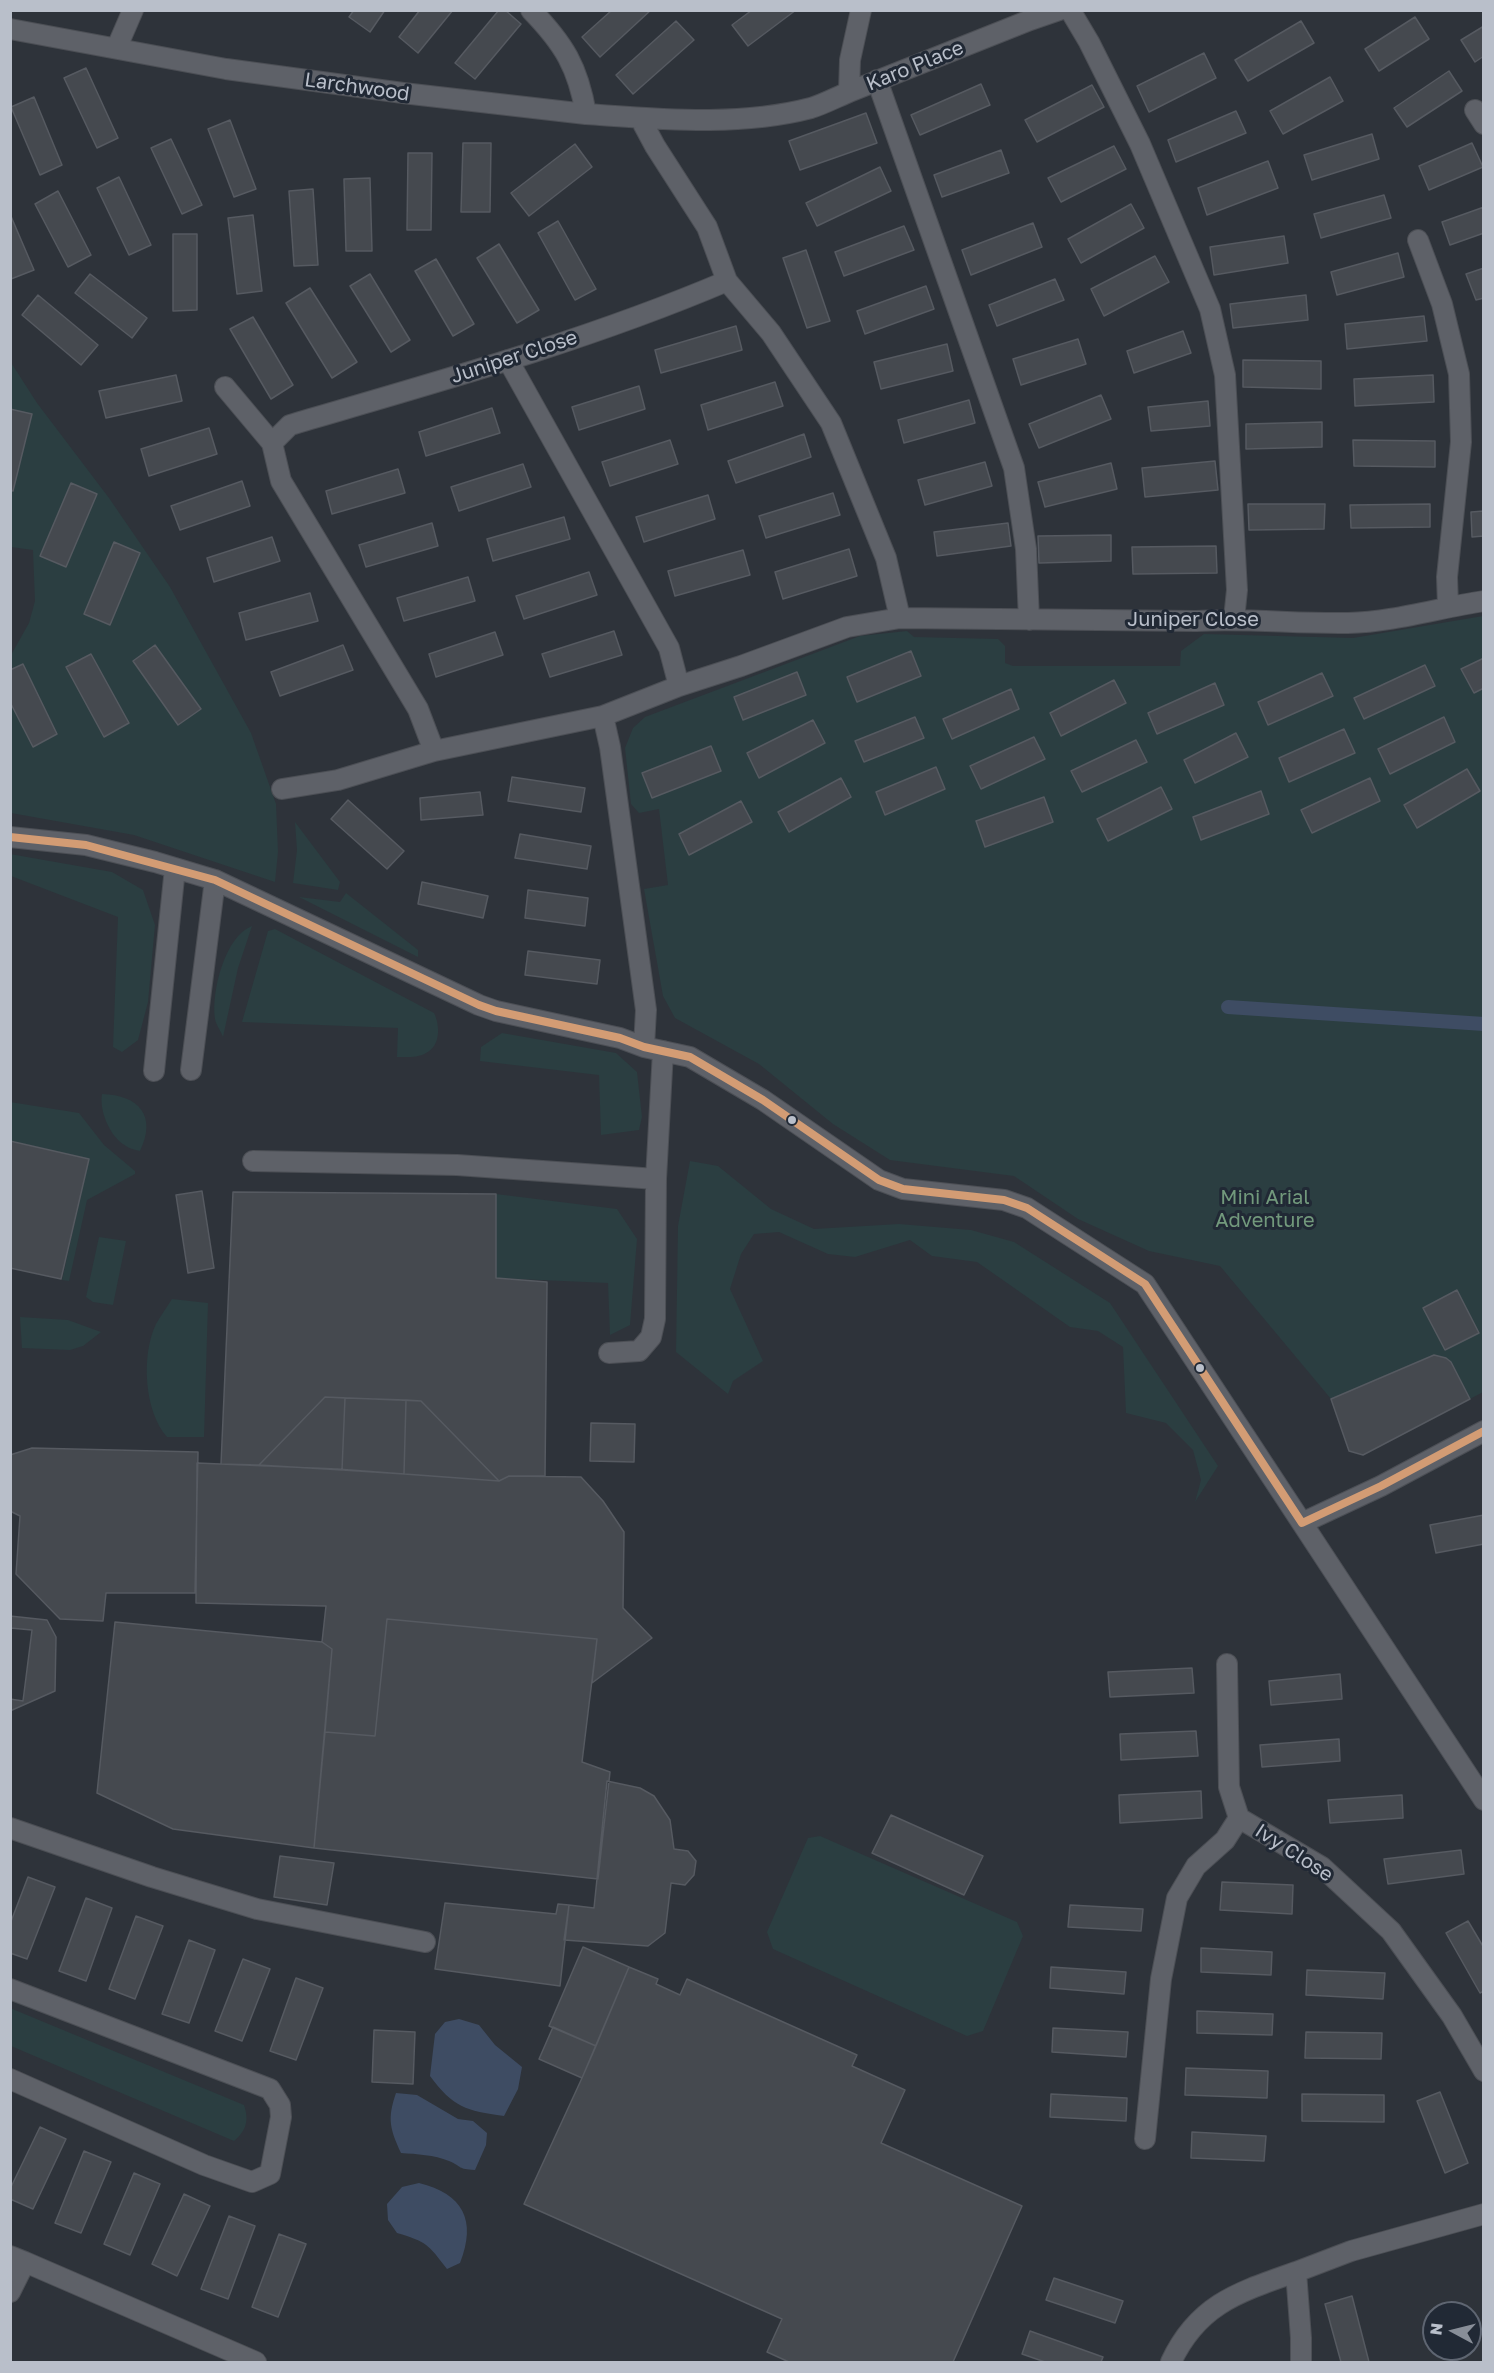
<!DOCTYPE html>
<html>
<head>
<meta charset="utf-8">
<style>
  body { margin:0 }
  #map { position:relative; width:1494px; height:2373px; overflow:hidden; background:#2e333a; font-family:"Golos Text",sans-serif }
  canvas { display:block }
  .frame { position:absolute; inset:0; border:12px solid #b9bfca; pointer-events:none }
  .north { position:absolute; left:1422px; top:2301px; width:60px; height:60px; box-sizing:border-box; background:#212935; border:2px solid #5e6571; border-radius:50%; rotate:277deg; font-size:16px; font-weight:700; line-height:24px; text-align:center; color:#b9bfca }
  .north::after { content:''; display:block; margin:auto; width:21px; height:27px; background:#888e98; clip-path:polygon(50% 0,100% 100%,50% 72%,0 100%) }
</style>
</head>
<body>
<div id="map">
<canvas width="1494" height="2373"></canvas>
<div class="frame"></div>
<div class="north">N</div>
</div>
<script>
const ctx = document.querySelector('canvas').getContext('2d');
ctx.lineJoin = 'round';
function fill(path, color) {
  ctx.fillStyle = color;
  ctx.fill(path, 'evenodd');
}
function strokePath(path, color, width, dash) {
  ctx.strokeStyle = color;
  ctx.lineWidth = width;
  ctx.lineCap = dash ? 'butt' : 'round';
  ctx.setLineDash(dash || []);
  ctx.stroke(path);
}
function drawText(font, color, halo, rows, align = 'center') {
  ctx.font = font + ' "Golos Text",sans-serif';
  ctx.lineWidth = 6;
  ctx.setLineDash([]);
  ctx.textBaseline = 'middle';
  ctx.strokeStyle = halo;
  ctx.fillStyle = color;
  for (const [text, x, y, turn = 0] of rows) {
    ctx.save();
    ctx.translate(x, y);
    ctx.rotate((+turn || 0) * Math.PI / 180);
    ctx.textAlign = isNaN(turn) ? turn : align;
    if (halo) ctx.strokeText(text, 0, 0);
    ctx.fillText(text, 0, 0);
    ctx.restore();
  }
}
fill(new Path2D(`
  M10,361l27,42 72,95 61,89 81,146 25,71 2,48 -3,30 -141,-47 -123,-22v-158l18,-32 6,-22 -2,-51 -22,-3v-27l1,-2 -2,-5z
  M1483,616v776l-13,7 -19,-37 -5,-4 -12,-3 -103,44 -111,-133 -71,-15 -71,-32 -64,-43 -124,-16 -57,-36 -74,-60 -84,-46 -12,-22 -19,-107 24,-4 -9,-76 -20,4 -8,-9 -6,-56 8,-20 12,-11 215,-81 47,-5 7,6 84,2 7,7v17l8,3h167l1,-15 23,-17 149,4z
  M295,822l45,60 -2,8 -45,-7 4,-33z
  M10,854l102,18 31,18 12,35 -7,77 -10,38 -16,12 -9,-5 5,-130 -107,-41z
  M346,893l72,57v7l-119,-60 41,5z
  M252,926l-14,42 -15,69c-2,-6 -7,-12 -8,-18 -4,-27 10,-83 37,-93z
  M275,929l159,84c6,12 7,33 -8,40 -8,5 -20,4 -29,4l1,-29 -156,-6 26,-91z
  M502,1033l114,20 21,19 5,45 -3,13 -38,5 -2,-60 -119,-14 1,-14z
  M102,1094c37,1 55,22 38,57 -4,-1 -10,-2 -14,-5 -16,-9 -27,-35 -24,-52z
  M10,1102l69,11 25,32 31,26v3l-48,26 -18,81 -7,-1 27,-121 -78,-18z
  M690,1161l28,5 53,43 43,20 85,-5 72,6 43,12 96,61 108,163 -23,36 6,-22 -8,-30 -27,-27 -40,-10 -3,-66 -25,-16 -28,-4 -93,-65 -45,-6 -22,-16 -55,17 -27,-3 -49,-22 -25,2 -13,20 -11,35 33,72 -30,20 -5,13 -52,-42 2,-126z
  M496,1194l121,15 20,30 -7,86 -20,10 -2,-52 -112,-5z
  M99,1237l27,4 -13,64 -20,-3 -7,-5z
  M172,1299l36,4 -4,134h-37c-23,-26 -26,-82 -11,-113 5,-9 11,-17 16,-25z
  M20,1317l48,3 33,12 -18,14 -13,4 -48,-2z
  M820,1836l197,86 6,14 -40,95 -16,5 -194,-87 -6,-17 41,-94z
  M10,2008l234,97c5,15 3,25 -10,36l-223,-95z`), '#2b3e41');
fill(new Path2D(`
  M459,2019l20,6 16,20 27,22 -4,22 -14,27c-38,-5 -51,-9 -74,-40l5,-42 10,-12z
  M396,2093l21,2 41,24 15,2 14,12 -1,12 -11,25c-18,-1 -12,-3 -26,-9 -15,-6 -32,-7 -48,-8 -11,-24 -14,-34 -5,-60z
  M419,2183c44,11 58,37 41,80l-13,6c-19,-25 -20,-27 -50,-36l-9,-13 -1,-16 15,-17z`), '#3e4c63');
strokePath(new Path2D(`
  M1228,1007l256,17`), '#3e4c63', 14);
const building = new Path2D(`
  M354,10h31l-15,22 -21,-15z
  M420,10h33l-35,43 -19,-16z
  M499,10h6l16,14 -46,55 -20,-16z
  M612,10h39l-51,47 -18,-20z
  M752,10h44l-48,36 -16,-21z
  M1415,17l14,22 -50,32 -14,-22z
  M676,21l18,19 -61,54 -17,-19z
  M1301,21l13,22 -66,38 -13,-21z
  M1484,26v30l-9,6 -14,-22z
  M1204,53l12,25 -67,34 -12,-26z
  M86,68l32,70 -21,10 -33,-70z
  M1449,71l13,20 -55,36 -13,-19z
  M1330,77l13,24 -60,33 -13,-23z
  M981,84l9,21 -70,30 -9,-20z
  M1092,85l12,22 -67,35 -12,-22z
  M34,97l28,68 -22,10 -29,-68z
  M1236,111l10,22 -70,29 -8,-22z
  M866,113l11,30 -77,27 -11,-29z
  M230,120l26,69 -22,8 -26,-68z
  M1372,134l7,25 -67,21 -8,-25z
  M171,139l31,66 -20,9 -31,-66z
  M463,143h28l-1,69h-29z
  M1472,143l11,24 -54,23 -10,-24z
  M575,144l17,23 -63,49 -18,-23z
  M1114,146l12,23 -65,33 -13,-24z
  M1001,150l8,23 -67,24 -8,-22z
  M408,153h24l-1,77h-24z
  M1268,161l10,27 -71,27 -9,-27z
  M880,167l11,24 -74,35 -11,-23z
  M119,177l32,68 -22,10 -32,-67z
  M370,178l2,73h-26l-2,-72z
  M313,189l5,76 -24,1 -5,-75z
  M58,191l33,64 -23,12 -33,-63z
  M1384,195l7,23 -70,20 -7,-24z
  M1131,204l13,24 -63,35 -13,-24z
  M1484,207v26l-34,12 -8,-23z
  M10,214l24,56 -23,9 -1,-1z
  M253,215l9,76 -25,3 -9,-76z
  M558,221l38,68 -21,11 -37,-67z
  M1033,223l9,24 -71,28 -9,-25z
  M904,226l10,24 -70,26 -9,-24z
  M173,234h24v76l-24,1z
  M1284,236l4,27 -74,12 -4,-28z
  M499,244l40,66 -22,13 -40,-65z
  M806,250l24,71 -23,7 -24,-70z
  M1398,253l6,24 -67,18 -6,-23z
  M1155,256l14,26 -65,34 -13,-27z
  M436,259l38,65 -21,12 -38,-65z
  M1484,268v30l-8,2 -10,-26z
  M90,274l57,44 -15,20 -57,-45z
  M370,274l40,66 -19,12 -41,-66z
  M1055,279l9,21 -67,26 -8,-21z
  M926,286l8,23 -69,25 -8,-23z
  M310,288l47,74 -25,16 -46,-75z
  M38,295l60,50 -17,20 -59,-50z
  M1306,295l2,25 -75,8 -3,-24z
  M1424,316l3,25 -80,8 -2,-25z
  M253,317l40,68 -22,14 -41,-70z
  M736,326l6,24 -81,23 -6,-23z
  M1183,331l8,22 -57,20 -7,-22z
  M1078,339l8,25 -65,21 -8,-26z
  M947,344l6,27 -72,18 -7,-27z
  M1243,360l78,1v28l-78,-2z
  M176,375l6,26 -76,17 -7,-27z
  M1433,375l1,27 -79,4 -1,-27z
  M775,382l8,24 -75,24 -7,-25z
  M639,386l6,23 -66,21 -7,-23z
  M1101,395l10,24 -72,29 -10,-24z
  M969,400l6,23 -71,20 -6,-23z
  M1208,401l2,25 -59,5 -3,-24z
  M492,408l8,25 -74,23 -7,-24z
  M10,409l22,5 -19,77 -3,-1z
  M1322,422v25l-76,2v-25z
  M209,428l8,26 -68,22 -8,-27z
  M804,434l7,23 -75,26 -8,-22z
  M670,440l8,24 -68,22 -8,-24z
  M1353,440l82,1v26l-81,-1z
  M1215,461l3,29 -73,7 -3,-29z
  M985,462l7,24 -67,19 -7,-25z
  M1111,463l6,26 -72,18 -7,-25z
  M523,464l8,23 -72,24 -8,-24z
  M398,469l7,24 -73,21 -6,-23z
  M242,481l8,25 -70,24 -9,-24z
  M71,483l26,11 -31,73 -26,-11z
  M833,493l7,22 -74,23 -7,-22z
  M708,495l7,24 -71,23 -8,-25z
  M1248,504h77l-1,25 -75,1z
  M1430,504v23l-79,1 -1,-23z
  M1484,511v25l-12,1 -1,-25z
  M564,517l6,22 -77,22 -6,-22z
  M432,523l6,23 -72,21 -7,-22z
  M1008,523l3,23 -74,10 -3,-24z
  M1111,535v26l-72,2 -1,-27z
  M272,537l8,24 -66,21 -7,-24z
  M114,542l26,11 -30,72 -26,-11z
  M1216,546l1,27 -84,1 -1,-27z
  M849,549l8,27 -74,23 -8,-27z
  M743,550l7,25 -75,21 -7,-25z
  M589,572l8,23 -73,24 -8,-23z
  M468,577l7,24 -71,20 -7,-23z
  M310,593l8,28 -72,19 -7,-27z
  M614,631l8,24 -72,22 -8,-23z
  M495,632l8,23 -67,22 -7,-23z
  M155,645l46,64 -23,16 -45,-64z
  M343,645l10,25 -73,26 -9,-24z
  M911,651l10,25 -64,26 -10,-25z
  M91,654l38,69 -25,14 -38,-70z
  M1484,658v30l-10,5 -13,-24z
  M23,664l34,70 -24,13 -23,-45v-32z
  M1425,665l10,21 -71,33 -10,-21z
  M797,672l9,23 -63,25 -9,-23z
  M1322,673l11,23 -65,29 -10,-23z
  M1114,680l12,23 -65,33 -11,-23z
  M1215,683l9,22 -67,29 -9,-21z
  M1011,689l8,20 -67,30 -9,-20z
  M915,717l9,21 -60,24 -9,-21z
  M1444,717l11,25 -65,32 -12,-25z
  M813,720l12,23 -66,35 -12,-25z
  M1344,729l11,24 -66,29 -10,-24z
  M1236,733l12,24 -53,26 -11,-23z
  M1034,737l11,22 -64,30 -11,-23z
  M1136,740l11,22 -65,30 -11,-21z
  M711,746l10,25 -69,27 -10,-25z
  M936,767l9,22 -60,26 -9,-23z
  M1467,769l13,22 -63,37 -13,-23z
  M512,777l73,11 -4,24 -73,-11z
  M841,778l10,19 -62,35 -11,-20z
  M1370,778l10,23 -68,32 -11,-23z
  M1161,787l11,22 -64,32 -11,-22z
  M1261,791l8,23 -68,26 -8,-23z
  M480,792l3,23 -62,5 -1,-22z
  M1044,797l9,25 -68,25 -9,-26z
  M348,800l56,51 -17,18 -56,-50z
  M741,801l11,21 -63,33 -10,-21z
  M520,834l71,12 -4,23 -72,-11z
  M422,882l66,14 -5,22 -65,-14z
  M528,890l60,8 -3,28 -60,-8z
  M528,951l72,9 -3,24 -72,-9z
  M10,1141l79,18 -28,120 -51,-11z
  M202,1191l12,77 -26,5 -12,-78z
  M233,1192l263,2v84l51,4 -2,194h-36l-10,5 -78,-80 -96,-4 -66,68 -38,-1z
  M1457,1290l22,43 -34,17 -22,-42z
  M1434,1355l12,3 5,4 19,37 -107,56 -14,-4 -18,-52z
  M325,1397l20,1 -3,72 -83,-5z
  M345,1398l61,2 -2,74 -62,-4z
  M406,1400l15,1 78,80 -95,-7z
  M591,1423l44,1 -1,38 -44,-1z
  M32,1448l166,4 -3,141h-89l-3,28 -43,-2 -44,-45 4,-58 -10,-5v-56z
  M197,1463l140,6 162,12 10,-5 72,1 22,24 21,31 -1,76 29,30 -60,45 5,-44 -210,-20 -12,117 -50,-4 7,-83 -10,-7 4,-36 -130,-3z
  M1484,1515v29l-48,9 -6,-28z
  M10,1616l37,4 9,17 -1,54 -45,20z
  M387,1619l210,20 -15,123 28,10 -12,107 -284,-31 11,-116 50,4z
  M115,1622l207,20 10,7 -18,199 -141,-19 -76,-36z
  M10,1628l22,2 -9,71 -13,-2z
  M1192,1668l2,25 -84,4 -2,-25z
  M1340,1674l2,25 -71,6 -2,-24z
  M1196,1731l2,25 -77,4 -1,-26z
  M1339,1739l1,22 -78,6 -2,-22z
  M607,1781l33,7 14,8 16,24 4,29 14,2 8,10 -2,14 -9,10 -14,-2 -6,50 -17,13 -84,-6 5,-35 25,3z
  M1201,1791l1,27 -82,5 -1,-28z
  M1402,1795l1,23 -73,5 -2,-23z
  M891,1815l92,41 -19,39 -92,-42z
  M1461,1850l3,24 -76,10 -4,-25z
  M280,1856l54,7 -7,42 -53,-8z
  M28,1877l27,10 -28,72 -17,-6v-29z
  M1222,1882l71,3 -1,29 -72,-4z
  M86,1898l26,10 -26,73 -27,-10z
  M445,1903l111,11 2,-10 11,1 -9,81 -125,-17z
  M1070,1905l73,4 -2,22 -73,-4z
  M136,1916l27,10 -28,73 -26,-10z
  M1468,1921l16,27v43l-4,2 -34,-60z
  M189,1940l26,10 -26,73 -27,-9z
  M583,1947l46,20 -33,79 -47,-20z
  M1201,1948l71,4 -1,23 -70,-3z
  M243,1959l27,10 -28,72 -27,-10z
  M629,1967l29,12 -2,5 24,11 7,-16 170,76 -5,11 53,24 -24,53 141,63 -69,156h-164l-22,-10 15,-33 -258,-115 58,-126z
  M1051,1967l75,5 -2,22 -74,-6z
  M1307,1970l78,3 -2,26 -77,-4z
  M296,1978l27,10 -27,72 -26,-9z
  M1197,2011l76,3 -1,21 -75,-2z
  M553,2027l43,19 -14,32 -43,-19z
  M1053,2028l75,4 -2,25 -74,-5z
  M374,2030l41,2 -2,52 -41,-2z
  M1306,2032l76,1 -1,26 -76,-1z
  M1186,2068l82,3 -1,27 -82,-3z
  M1440,2092l28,71 -23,10 -28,-72z
  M1051,2094l76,4 -1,23 -76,-4z
  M1302,2094l82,1v27l-82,-1z
  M40,2127l26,12 -33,70 -23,-10v-10z
  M1192,2132l74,4 -2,25 -73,-3z
  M84,2151l27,11 -30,71 -26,-10z
  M134,2173l26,11 -30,71 -26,-11z
  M184,2194l26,12 -33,70 -25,-12z
  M229,2216l26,10 -27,73 -27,-10z
  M279,2234l27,10 -28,73 -26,-10z
  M1054,2278l69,23 -8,22 -69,-23z
  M1352,2296l17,66h-28l-16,-58z
  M1030,2331l73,26 -2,5h-56l-23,-8z`);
fill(building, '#45494f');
strokePath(building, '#565a61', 1.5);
const service = new Path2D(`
  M861,10l-11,50 -1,32 181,-72 29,-10
  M1070,10l19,32 51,102 70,165 15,66 12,215 -3,29
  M10,29l216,40 177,24 183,21c-8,-47 -22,-70 -55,-104
  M117,47l16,-37
  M877,80l137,388 12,81 3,71
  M1475,110l9,14
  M586,114c74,5 152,13 225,-6 13,-4 26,-11 38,-16
  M640,118l15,28 52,81 20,54
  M1418,240l24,64 17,70 2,68 -14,135 1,29
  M508,360l161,288 10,38
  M225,387l47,56
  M900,618l296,3c51,-3 101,3 152,2 46,-1 90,-15 136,-22
  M603,716l7,31 36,263 -2,37
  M282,789l56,-9 96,-29 -16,-42 -137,-228 -9,-38 18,-18c147,-43 296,-84 437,-144l44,52 60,90 55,135 14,60 -53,9 -106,39 -62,20 -76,30 -169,35
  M10,837l76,8 69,17 60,18 264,125 17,6 124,27 24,9 46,10 73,43 116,80 24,9 101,11 23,8 118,76 157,239 79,-37 103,-55
  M191,1070l24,-190
  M154,1071l21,-203
  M253,1161l204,4 199,14
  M609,1353l30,-2 12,-14 4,-18 1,-140 7,-128
  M1302,1523l182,277
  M1227,1664l2,123 10,31 83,49 69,64 61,85 32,55
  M10,1828l142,49 105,32 168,33
  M10,1989l260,100 10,16 1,12 -11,57 -18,8 -48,-17 -194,-86
  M1145,2139l16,-160 16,-81 19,-32 29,-26 14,-22
  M10,2256l15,6 -15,30
  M25,2262l231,100
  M1296,2272l55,-21 133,-37
  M1171,2362c27,-58 68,-70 125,-90l5,66v24`);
strokePath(service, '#4c4f55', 22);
strokePath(service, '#5e6168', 20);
strokePath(new Path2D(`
  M10,837l76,8 129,35 264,125 17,6 124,27 24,9 46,10 73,43 116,80 24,9 101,11 23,8 118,76 157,239 79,-37 103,-55`), '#d39c74', 8);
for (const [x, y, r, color] of [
  [792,1120,5,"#b9bfca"],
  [1200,1368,5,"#b9bfca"]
]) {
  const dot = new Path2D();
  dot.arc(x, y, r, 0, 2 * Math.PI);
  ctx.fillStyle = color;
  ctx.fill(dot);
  strokePath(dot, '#212935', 2);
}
drawText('20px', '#b9bfca', '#212935', [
  ["Karo Place",915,66,-22],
  ["Larchwood",357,87,8],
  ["Juniper Close",514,357,-18],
  ["Juniper Close",1193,620],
  ["Ivy Close",1294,1853,33]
]);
drawText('20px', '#72997c', '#212935', [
  ["Mini Arial",1265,1198],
  ["Adventure",1265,1221]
]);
</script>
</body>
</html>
